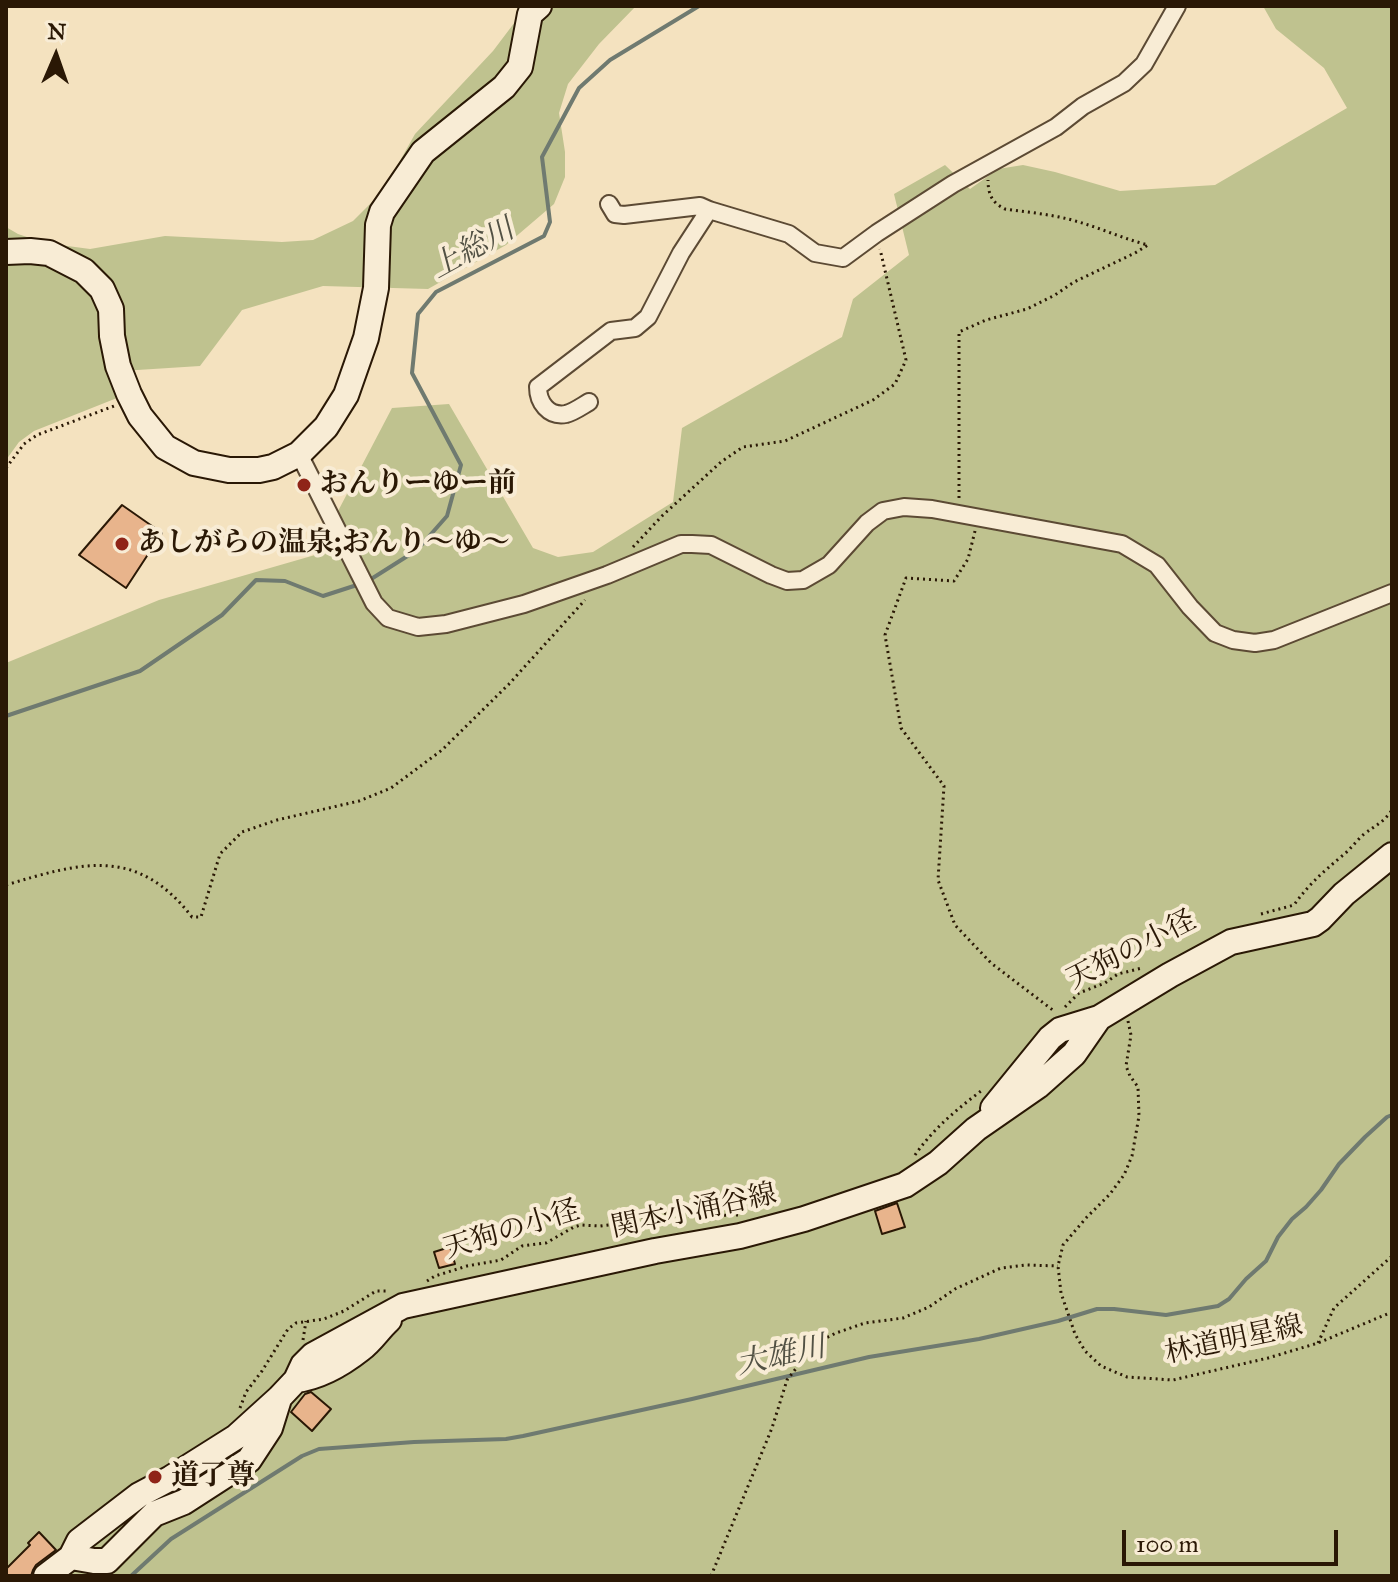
<!DOCTYPE html>
<html>
<head>
<meta charset="utf-8">
<style>
  body { margin:0 }
  #map { position:relative; width:1398px; height:1582px; overflow:hidden; background:#f4e2bf; font-family:"IM FELL Great Primer",serif }
  canvas { display:block }
  .frame { position:absolute; inset:0; border:8px solid #2a1805; pointer-events:none }
  .north { position:absolute; left:16px; top:16px; width:80px; height:80px; -webkit-text-stroke:6px #f8ecd5; paint-order:stroke; rotate:2deg; font-size:22px; font-weight:700; line-height:32px; text-align:center; color:#2a1805 }
  .north::after { content:''; display:block; margin:auto; width:28px; height:36px; background:#2a1805; clip-path:polygon(50% 0,100% 100%,50% 72%,0 100%) }
  .scale { position:absolute; left:1122px; top:1530px; width:216px; height:36px; box-sizing:border-box; border:4px solid #2a1805; border-top:0; padding-left:10px; font-size:24px; line-height:28px; white-space:nowrap; color:#2a1805; -webkit-text-stroke:6px #f8ecd5; paint-order:stroke }
</style>
</head>
<body>
<div id="map">
<canvas width="1398" height="1582"></canvas>
<div class="frame"></div>
<div class="north">N</div>
<div class="scale">100 m</div>
</div>
<script>
const ctx = document.querySelector('canvas').getContext('2d');
ctx.lineJoin = 'round';
function fill(path, color) {
  ctx.fillStyle = color;
  ctx.fill(path, 'evenodd');
}
function strokePath(path, color, width, dash) {
  ctx.strokeStyle = color;
  ctx.lineWidth = width;
  ctx.lineCap = dash ? 'butt' : 'round';
  ctx.setLineDash(dash || []);
  ctx.stroke(path);
}
function drawText(font, color, halo, rows, align = 'center') {
  ctx.font = font + ' "IM FELL Great Primer","Noto Serif JP",serif';
  ctx.lineWidth = 8;
  ctx.setLineDash([]);
  ctx.textBaseline = 'middle';
  ctx.strokeStyle = halo;
  ctx.fillStyle = color;
  for (const [text, x, y, turn = 0] of rows) {
    ctx.save();
    ctx.translate(x, y);
    ctx.rotate((+turn || 0) * Math.PI / 180);
    ctx.textAlign = isNaN(turn) ? turn : align;
    if (halo) ctx.strokeText(text, 0, 0);
    ctx.fillText(text, 0, 0);
    ctx.restore();
  }
}
fill(new Path2D(`
  M527,6h109l-37,38 -31,40 -9,29 6,39v25l-11,27 -48,41 -78,44 -105,-3 -81,24 -42,56 -94,6 11,26 -83,33 -15,11 -13,18v-233l12,7 27,9 45,6 75,-13 117,6 31,-2 40,-19 30,-30 32,-57 78,-83z
  M1263,6h129v1570h-1386v-913l153,-63 156,-45 77,-147 57,-4 84,144 25,9 35,-5 80,-50 9,-74 160,-91 11,-38 56,-44 -15,-61 51,-29 25,24 28,-20 25,-4 32,7 65,19 95,-6 132,-77 -23,-40 -48,-39z`), '#bfc28f');
strokePath(new Path2D(`
  M368,581l49,-31 30,-34 14,-51 -49,-92 6,-59 18,-22 108,-56 6,-14 -8,-65 37,-69 31,-28 89,-54
  M6,716l134,-45 82,-56 34,-35 29,1 38,15 37,-12
  M131,1576l40,-37 131,-83 17,-7 95,-7 92,-3 17,-3 169,-37 177,-42 110,-18 79,-18 39,-12h17l52,6 52,-9 11,-7 17,-20 20,-18 12,-24 14,-18 14,-12 15,-17 18,-26 26,-27 22,-20 5,-2`), '#6f7a70', 4);
const building = new Path2D(`
  M122,505l40,28 -36,55 -47,-33z
  M897,1203l8,24 -23,7 -7,-23z
  M450,1247l5,17 -16,4 -5,-16z
  M311,1392l20,17 -19,22 -21,-19 14,-18z
  M39,1532l17,18 -20,15 -3,5 -2,6h-25v-7l24,-24 -2,-2z`);
fill(building, '#e8b48c');
strokePath(building, '#2a1805', 2);
const street = new Path2D(`
  M609,204l6,10 9,1 76,-9 9,4
  M589,402c-7,4 -15,10 -23,12 -18,3 -28,-12 -28,-27l73,-56 24,-3 13,-11 33,-64 28,-43 80,24 26,19 28,5 34,-25 76,-49 103,-57 27,-21 41,-23 20,-19 33,-58
  M299,454l75,149 14,15 30,9 28,-3 78,-20 83,-29 74,-31h11l19,1 60,30 16,6 16,-1 26,-15 38,-42 16,-12 21,-4 28,2 190,35 35,21 33,42 25,26 18,7 22,3 19,-3 118,-47`);
const secondary = new Path2D(`
  M6,252l24,-1 19,2 35,18 18,18 9,20 1,27 6,30 11,28 11,22 25,31 29,16 35,7h30l14,-3 26,-13 27,-27 20,-32 20,-57 10,-50 2,-63 4,-13 41,-60 81,-65 16,-20 10,-53 9,-8
  M993,1108l57,-70 10,-8 39,-12 71,-43 61,-33 82,-18 7,-5 24,-25 48,-39
  M296,1380c24,-3 46,-16 65,-31 11,-8 18,-20 28,-29
  M71,1557l23,4h13l47,-47 30,-12 65,-42 21,-32 9,-29
  M46,1576l25,-19 8,-16 60,-46 32,-17 65,-41 43,-39 17,-18 7,-15 10,-10 90,-49 252,-55 85,-15 64,-17 101,-34 33,-22 38,-34 62,-43 36,-32 25,-36`);
strokePath(street, '#5c4a34', 20);
strokePath(secondary, '#2a1805', 28);
strokePath(new Path2D(`
  M6,468l18,-24 13,-9 77,-29
  M959,498v-166l27,-12 41,-11 28,-14 19,-13 61,-29 13,-8c-27,-7 -52,-19 -80,-26 -20,-5 -42,-7 -63,-10 -13,-6 -17,-15 -17,-29
  M975,531l-7,28 -14,22 -48,-3 -21,57 16,93 43,58 -6,94 17,45 36,38 63,48
  M633,547l29,-31 59,-54 22,-15 42,-6 88,-41 22,-16 11,-24 -26,-111
  M6,885c76,-23 131,-39 186,32h9l19,-63 22,-22 35,-12 82,-19 32,-13 51,-38 67,-66 76,-84
  M1261,914l33,-9c14,-20 29,-33 48,-49 8,-6 14,-15 22,-22 12,-9 19,-11 28,-24
  M1065,1007l14,-14 26,-10 13,-9 24,-6
  M1128,1021l3,14 -5,31 4,10 8,11 1,29 -7,40 -8,19 -14,19 -24,24 -23,27 -5,21 3,27 14,41 10,17 16,15 26,11 46,3 95,-22 50,-15 74,-31
  M915,1155c18,-26 41,-45 66,-64
  M427,1281l8,-5 32,-10 34,-6 21,-14 24,-3 28,-16 7,-2 19,1 32,-4 24,-10 30,4 54,-1
  M303,1340l3,-19
  M1318,1343l16,-35 58,-52
  M240,1408l6,-16 16,-21 26,-42 8,-6 28,-4 20,-8 32,-20h13
  M711,1576l61,-148 15,-48 29,-37 20,-10 29,-10 38,-5 26,-11 26,-18 46,-21 25,-3 32,1`), '#2a1805', 3, [2, 4]);
strokePath(street, '#f8ecd5', 16);
strokePath(secondary, '#f8ecd5', 24);
for (const [x, y, r, color] of [
  [304,485,8,"#8f2418"],
  [122,544,8,"#8f2418"],
  [155,1477,8,"#8f2418"]
]) {
  const dot = new Path2D();
  dot.arc(x, y, r, 0, 2 * Math.PI);
  ctx.fillStyle = color;
  ctx.fill(dot);
  strokePath(dot, '#f8ecd5', 3);
}
drawText('bold 28px', '#2a1805', '#f8ecd5', [
  ["おんりーゆー前",320,485],
  ["あしがらの温泉;おんり〜ゆ〜",138,544],
  ["道了尊",171,1477]
], 'left');
drawText('28px', '#2a1805', '#f8ecd5', [
  ["天狗の小径",1132,951,-27],
  ["関本小涌谷線",694,1212,-12],
  ["天狗の小径",512,1231,-17],
  ["林道明星線",1234,1341,-12]
]);
drawText('italic 30px', '#525144', '#f8ecd5', [
  ["上総川",473,250,-29],
  ["大雄川",781,1357,-12]
]);
</script>
</body>
</html>
